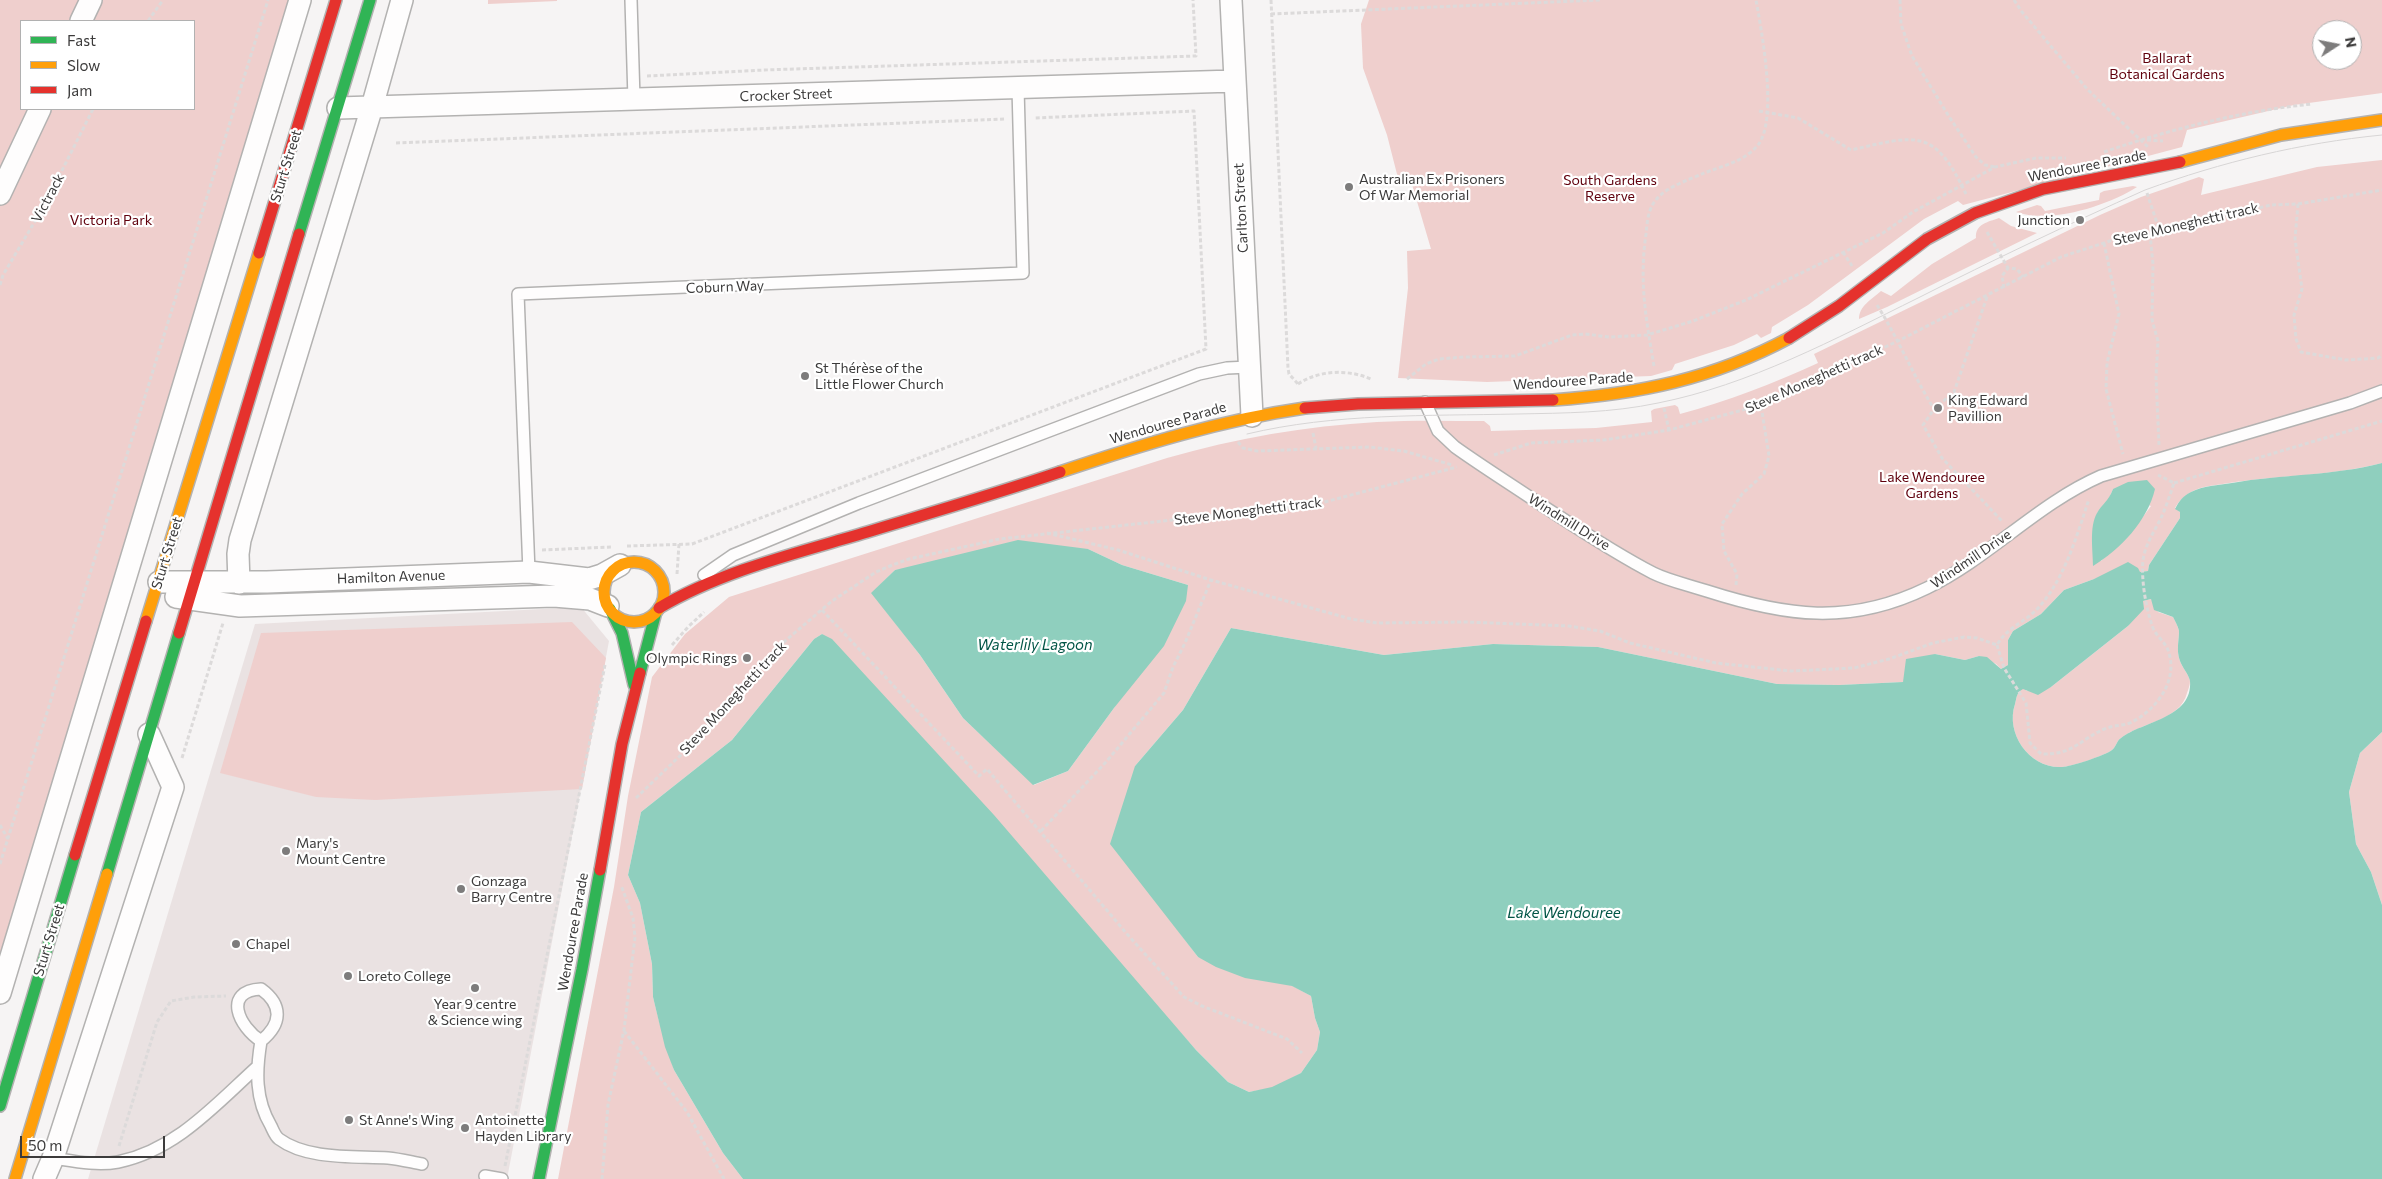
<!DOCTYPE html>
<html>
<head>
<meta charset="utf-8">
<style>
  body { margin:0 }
  #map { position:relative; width:2382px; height:1179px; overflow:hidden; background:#f6f4f4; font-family:Commissioner,sans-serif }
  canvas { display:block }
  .legend { position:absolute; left:20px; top:20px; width:175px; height:90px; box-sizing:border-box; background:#fff; border:1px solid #b1b1b1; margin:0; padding:6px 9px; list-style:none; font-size:15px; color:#3c3b3b }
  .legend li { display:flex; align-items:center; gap:10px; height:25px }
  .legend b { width:25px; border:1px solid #b1b1b1 }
  .north { position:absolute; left:2312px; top:20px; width:50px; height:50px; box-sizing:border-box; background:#fff; border:1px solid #b1b1b1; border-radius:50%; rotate:79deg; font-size:14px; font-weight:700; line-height:20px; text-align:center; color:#3c3b3b }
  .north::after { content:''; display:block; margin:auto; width:18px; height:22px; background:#7d7c7c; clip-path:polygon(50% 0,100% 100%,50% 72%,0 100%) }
  .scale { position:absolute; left:20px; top:1136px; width:145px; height:22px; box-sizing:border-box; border:2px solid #3c3b3b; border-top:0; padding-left:6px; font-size:15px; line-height:18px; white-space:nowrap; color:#3c3b3b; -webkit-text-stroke:4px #fff; paint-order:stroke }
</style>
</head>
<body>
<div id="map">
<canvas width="2382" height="1179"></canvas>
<ul class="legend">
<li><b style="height:6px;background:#30b455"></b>Fast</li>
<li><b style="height:6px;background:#ff9f0a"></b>Slow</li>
<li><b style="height:6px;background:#e5322d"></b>Jam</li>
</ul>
<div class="north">N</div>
<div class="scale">50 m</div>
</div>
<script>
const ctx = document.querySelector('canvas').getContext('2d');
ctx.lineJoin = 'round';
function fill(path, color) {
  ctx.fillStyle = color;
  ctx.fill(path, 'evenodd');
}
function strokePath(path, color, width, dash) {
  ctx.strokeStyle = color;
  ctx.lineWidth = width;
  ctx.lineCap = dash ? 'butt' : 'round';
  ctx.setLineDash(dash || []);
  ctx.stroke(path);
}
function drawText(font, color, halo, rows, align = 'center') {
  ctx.font = font + ' Commissioner,sans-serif';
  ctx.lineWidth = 4.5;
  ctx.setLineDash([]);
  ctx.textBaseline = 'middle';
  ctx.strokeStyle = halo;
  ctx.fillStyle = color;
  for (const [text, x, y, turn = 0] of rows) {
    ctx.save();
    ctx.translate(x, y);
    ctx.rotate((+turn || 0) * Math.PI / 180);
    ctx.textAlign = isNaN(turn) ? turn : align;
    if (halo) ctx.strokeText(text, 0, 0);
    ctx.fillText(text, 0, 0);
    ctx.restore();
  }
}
fill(new Path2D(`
  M581,607l28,34 -102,538h-419l167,-555z`), '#eae2e2');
fill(new Path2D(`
  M0,0h292l-292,977zM21,21h173v88h-173z
  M488,0h69v1l-69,3z
  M1369,0h1013v93l-88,12 -107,25 -5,17 -219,58 -5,-4 -34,18 -116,86 -36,22 -1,6 -10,5 -4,-4 -23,11 -59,19 -3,6 -21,6 -164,6 -89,-4 10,-90 -1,-37 24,-2 -20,-68 -12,1 -12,-47 -24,-67 -2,-44zM2322,30h30v30h-30z
  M2382,160v303c-50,13 -102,12 -153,20 -13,2 -27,3 -38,9 -7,4 -12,9 -16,16l5,4v6l-31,47 -1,6 -54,8 -30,11 -23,24 -28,17 -5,9v25l-7,4 -5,-5 -17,-8 -14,4 -30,-6 -32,28 -64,3 -62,-1 -179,-37 -105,-3 -109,11 -153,-27 -48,82 -48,56 32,150 31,41 95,29 18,10 4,22 5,14 -3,18 -16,23 -29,15 -23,4 -21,-10 -32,-32 -374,-416 -8,5 -82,101 -91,72 -13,63 12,28 12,61 1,33 6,24 15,49 49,83 20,26h-185l56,-292 14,-91 24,-119 33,-43 44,-37 438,-139c69,-20 139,-32 210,-36 36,-2 72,-1 107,-1l6,5 1,5 105,-3 56,-6 -1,-11 3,-2 21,-4 3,2 2,7c48,-13 92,-30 138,-51l-4,-9 286,-139 41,-18 58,-20 5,2 -3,16 116,-28zM2113,489l38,17 -15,20 -35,35 -4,-48 11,-12zM1088,549l34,16 66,20 -74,123 -46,63 -34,14 -71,-67 -43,-63 -48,-62 23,-23z
  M2133,186l4,1c-30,19 -86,37 -121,25l21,-7 4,1 4,5 54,-11 1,-7 4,-2z
  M1999,218l12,8 26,7 -150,74 -28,12c0,-13 13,-20 22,-28l10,5 41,-32 44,-26c-1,-14 12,-16 23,-20z
  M2151,599l7,13 15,5c2,4 5,9 6,14 0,10 -3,19 1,30 2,6 9,14 10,20 0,4 -2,9 -3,12 -7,28 -45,29 -66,45 -4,2 -5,9 -9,12 -6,5 -41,17 -50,17 -32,2 -57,-33 -47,-63 2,-7 1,-11 8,-16l4,3 24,-4 77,-61 15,-25z
  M572,622l34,36 -24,131 -207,11 -59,-3 -96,-24 41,-140z
  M2382,732v173l-11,-33 -15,-28 -7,-52 11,-39z`), '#efcfcd');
fill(new Path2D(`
  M2382,463v269l-22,21 -11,39 7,52 15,28 11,33v274h-1639l-20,-26 -49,-83 -9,-23 -12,-50 -1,-33 -12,-61 -12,-28 13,-63 91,-72 82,-101 8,-5 10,5 162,176 202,235 32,32 21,10 23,-5 29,-14 16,-23 3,-18 -5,-14 -4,-22 -19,-10 -47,-8 -29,-11 -18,-10 -88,-113 25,-78 48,-56 48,-82 153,27 109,-11 105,3 179,37 62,1 64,-3 3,-23 29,-5 30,6 14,-4 8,1 14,12 7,-4v-25l5,-9 28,-17 23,-24 30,-11 34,-17 10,6 2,4 8,-1 1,-6 31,-47v-6l-5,-3c4,-8 8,-13 16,-17 12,-6 27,-7 41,-9 50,-9 101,-7 150,-20zM2151,599l3,11 19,7c2,4 5,9 6,14 0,10 -3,19 1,30 2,6 9,14 10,20 3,37 -47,40 -69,57 -4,2 -5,9 -9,12 -6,5 -42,17 -50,17 -32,2 -57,-33 -47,-63 2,-7 1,-11 8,-15l15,6 13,-8 77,-61 16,-17 -1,-8z
  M2147,480l8,9c-7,31 -35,61 -62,77 0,-16 -4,-39 4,-53 5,-9 11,-11 16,-24l15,-7z
  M1018,540l70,9 34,16 66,20 -2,16 -22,45 -50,62 -46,63 -35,14 -70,-67 -43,-63 -49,-62 24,-23z`), '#8fcfbe');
const lane = new Path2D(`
  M631,0l3,99
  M1425,402l13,29 17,16c28,20 57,38 85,57 37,24 74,49 113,69 16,8 36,12 54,18 78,25 142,35 220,-3 62,-30 110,-84 174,-112l249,-73 32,-12
  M529,572l-11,-278 505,-21 -5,-185
  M704,575l29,-20 126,-52 340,-129 28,-6 22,-1
  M261,1041c-22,-14 -39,-50 0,-52 22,16 21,35 0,52 -5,30 -6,58 10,85 2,4 4,10 8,13 28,21 76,17 109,19 11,1 23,4 34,6
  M53,1158c20,3 44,8 65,4 58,-12 97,-57 139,-95
  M485,1176l17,3`);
const street = new Path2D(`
  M1231,0l21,416
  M81,21l10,-21
  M338,108l896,-27
  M0,194l40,-85
  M159,582h108l262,-10 60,7 13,-4 18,-10
  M239,583l-1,-29 2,-14 132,-433 30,-107
  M176,597l64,9 314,-10 36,3 18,7
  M0,993l300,-993
  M44,1179l9,-21 120,-371 -24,-53`);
const fast = new Path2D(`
  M299,234l71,-234
  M610,609l12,24 12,52
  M640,673l16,-61
  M107,874l72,-241
  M0,1106l75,-251
  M539,1179l43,-210 18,-99`);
const slow = new Path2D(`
  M2180,162l101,-27 101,-15
  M1553,400c85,-6 160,-21 236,-62
  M1060,472c81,-27 161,-52 245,-64
  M604 592a30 30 0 1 1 60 0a30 30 0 1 1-60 0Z
  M146,621l113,-368
  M15,1179l92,-305`);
const jam = new Path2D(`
  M259,253l77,-253
  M1789,338l50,-32 88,-67 48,-26 68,-24 137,-27
  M1305,408l53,-4 195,-4
  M659,608c59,-35 130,-53 195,-72 69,-21 138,-41 206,-64
  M179,633l120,-399
  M75,855l71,-234
  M600,870l22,-126 18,-71`);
strokePath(lane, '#b3b2b1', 14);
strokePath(street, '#b3b2b1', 24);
strokePath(fast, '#b3b2b1', 14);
strokePath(slow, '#b3b2b1', 14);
strokePath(jam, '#b3b2b1', 14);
strokePath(new Path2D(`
  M1271,0l17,368 1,6 10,11
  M1900,0l1,24 11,32 36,59 28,42 9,8 10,2
  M2014,0l8,12 66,78 60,57
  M1271,14l329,-14
  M148,21l15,-21
  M647,76l117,-6 432,-14 -3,-56
  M1759,111l39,7 53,32c66,-15 83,-23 115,44
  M2147,140l16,1
  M396,143l609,-24
  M2104,152c67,-23 138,-41 208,-48
  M2147,193l13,39
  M2298,204l-3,35 7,50 -8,26 2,24 5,13 45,8 32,-2 4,-3
  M1987,232l21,36
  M2150,234l3,30 -1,56 6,21 -2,36 3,68
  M2104,243l15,71 -12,49 -1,26 17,65
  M1843,252l9,14
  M0,285l3,-10 41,-69 49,-97
  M2004,288l-2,-12 6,-8 9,1 6,8
  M1987,297l-33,95 -20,17 -11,16 19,33 60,63
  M1877,305c21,33 36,70 57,104
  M1654,366c-8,-47 -15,-84 -8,-132 1,-11 2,-24 9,-33 10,-14 34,-21 49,-28 19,-7 41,-12 54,-28 20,-26 4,-112 -2,-145
  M1407,379l19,-15 13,-5 25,-2 51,-1 57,-21 13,-1 24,3 38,-2 46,-14 53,-21 137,-67 30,-21 82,-45 41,-9h30
  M1298,384c21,-14 50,-15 73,-5
  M1664,408l5,22
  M1313,433l3,15
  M1238,442l5,6 14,3 113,-4 34,4 48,14
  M1494,455l37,-12 73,-3 65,-10 92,-25 137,-64 163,-84 61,-20 38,-5 111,-27 27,-1 84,-14
  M2174,483l208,-62
  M1047,533l71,17 93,30 140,39 26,4 88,-1 104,4 31,5 30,12 86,20 75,8 63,-3 35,-9 44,-16 31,-6 13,1 20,7c10,-18 29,-23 42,-38 26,-29 38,-72 50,-108
  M627,546l65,-2 514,-195 -12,-238 -160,7
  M542,550l69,-3
  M677,574l2,-30
  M1736,585l1,-11 -13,-23 -2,-27 20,-30 22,-20 5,-18 -8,-51
  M822,610l157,166 8,-7 140,165 57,63 18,9 85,33 15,14
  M672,645l16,-18 16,-15
  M1997,645l7,23 22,35 4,40 11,11c34,1 38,-15 66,-26 8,-3 17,-2 25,-6 25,-13 47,-42 36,-72 -3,-8 -11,-13 -15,-22 -7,-19 -12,-48 -10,-68 2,-15 11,-28 18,-42 5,-11 9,-23 13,-35l-16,-8
  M182,758l41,-135
  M636,798l72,-69 70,-82 54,-46 44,-29 14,-6 19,-7 91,-20 317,-35 140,-37
  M0,825l8,14
  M1041,831l65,-69 58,-69 9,-26 12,-24 26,-63
  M0,864l268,-864
  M624,1031l63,81 37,67
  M119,1146l38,-124 14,-21 23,-4 32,-1
  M505,1166l100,-501
  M602,1179l6,-74 16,-75 11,-93 -2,-19 -12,-33`), '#dcdada', 3, [4, 2.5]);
strokePath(lane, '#fefdfd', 11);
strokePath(street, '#fefdfd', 21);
strokePath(fast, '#30b455', 11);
strokePath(slow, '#ff9f0a', 11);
strokePath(jam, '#e5322d', 11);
strokePath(new Path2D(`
  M1247,434c88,-21 180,-18 270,-20 48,-1 94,-1 141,-11 91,-18 177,-64 260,-105 75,-38 151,-74 227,-108 77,-28 155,-47 237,-55`), '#d7d5d5', 1);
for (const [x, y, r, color] of [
  [1349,187,5,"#7d7c7c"],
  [2080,220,5,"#7d7c7c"],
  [805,376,5,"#7d7c7c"],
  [1938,408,5,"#7d7c7c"],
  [747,658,5,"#7d7c7c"],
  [286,851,5,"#7d7c7c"],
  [461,889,5,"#7d7c7c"],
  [236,944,5,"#7d7c7c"],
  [348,976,5,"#7d7c7c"],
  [475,988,5,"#7d7c7c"],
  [349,1120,5,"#7d7c7c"],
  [465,1128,5,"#7d7c7c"]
]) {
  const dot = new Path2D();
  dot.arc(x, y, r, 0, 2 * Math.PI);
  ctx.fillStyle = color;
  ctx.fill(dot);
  strokePath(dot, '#fff', 2);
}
drawText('14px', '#60000d', '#fff', [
  ["Ballarat",2167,58],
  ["Botanical Gardens",2167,74],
  ["South Gardens",1610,180],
  ["Reserve",1610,196],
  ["Victoria Park",111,220],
  ["Lake Wendouree",1932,477],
  ["Gardens",1932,493]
]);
drawText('14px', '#3c3b3b', '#fff', [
  ["Crocker Street",786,95,-2],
  ["Sturt Street",286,166,-73],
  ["Wendouree Parade",2087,166,-11],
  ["Victrack",48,198,-62],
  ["Carlton Street",1241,208,-93],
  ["Steve Moneghetti track",2186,224,-13],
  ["Coburn Way",725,287,-2],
  ["Steve Moneghetti track",1814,379,-24],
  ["Wendouree Parade",1573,381,-4],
  ["Wendouree Parade",1168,423,-16],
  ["Steve Moneghetti track",1248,511,-7],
  ["Windmill Drive",1569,522,32],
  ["Sturt Street",167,553,-73],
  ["Windmill Drive",1971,559,-34],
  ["Hamilton Avenue",391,577,-2],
  ["Steve Moneghetti track",733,698,-47],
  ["Wendouree Parade",573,932,-80],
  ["Sturt Street",49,940,-73]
]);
drawText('14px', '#3c3b3b', '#fff', [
  ["Australian Ex Prisoners",1359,179],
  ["Of War Memorial",1359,195],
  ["Junction",2070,220,"right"],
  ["St Thérèse of the",815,368],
  ["Little Flower Church",815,384],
  ["King Edward",1948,400],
  ["Pavillion",1948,416],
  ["Olympic Rings",737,658,"right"],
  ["Mary's",296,843],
  ["Mount Centre",296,859],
  ["Gonzaga",471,881],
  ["Barry Centre",471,897],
  ["Chapel",246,944],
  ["Loreto College",358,976],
  ["Year 9 centre",475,1004,"center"],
  ["& Science wing",475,1020,"center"],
  ["St Anne's Wing",359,1120],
  ["Antoinette",475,1120],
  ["Hayden Library",475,1136]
], 'left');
drawText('italic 15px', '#025546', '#fff', [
  ["Waterlily Lagoon",1035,645],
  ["Lake Wendouree",1564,913]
]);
</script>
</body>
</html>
